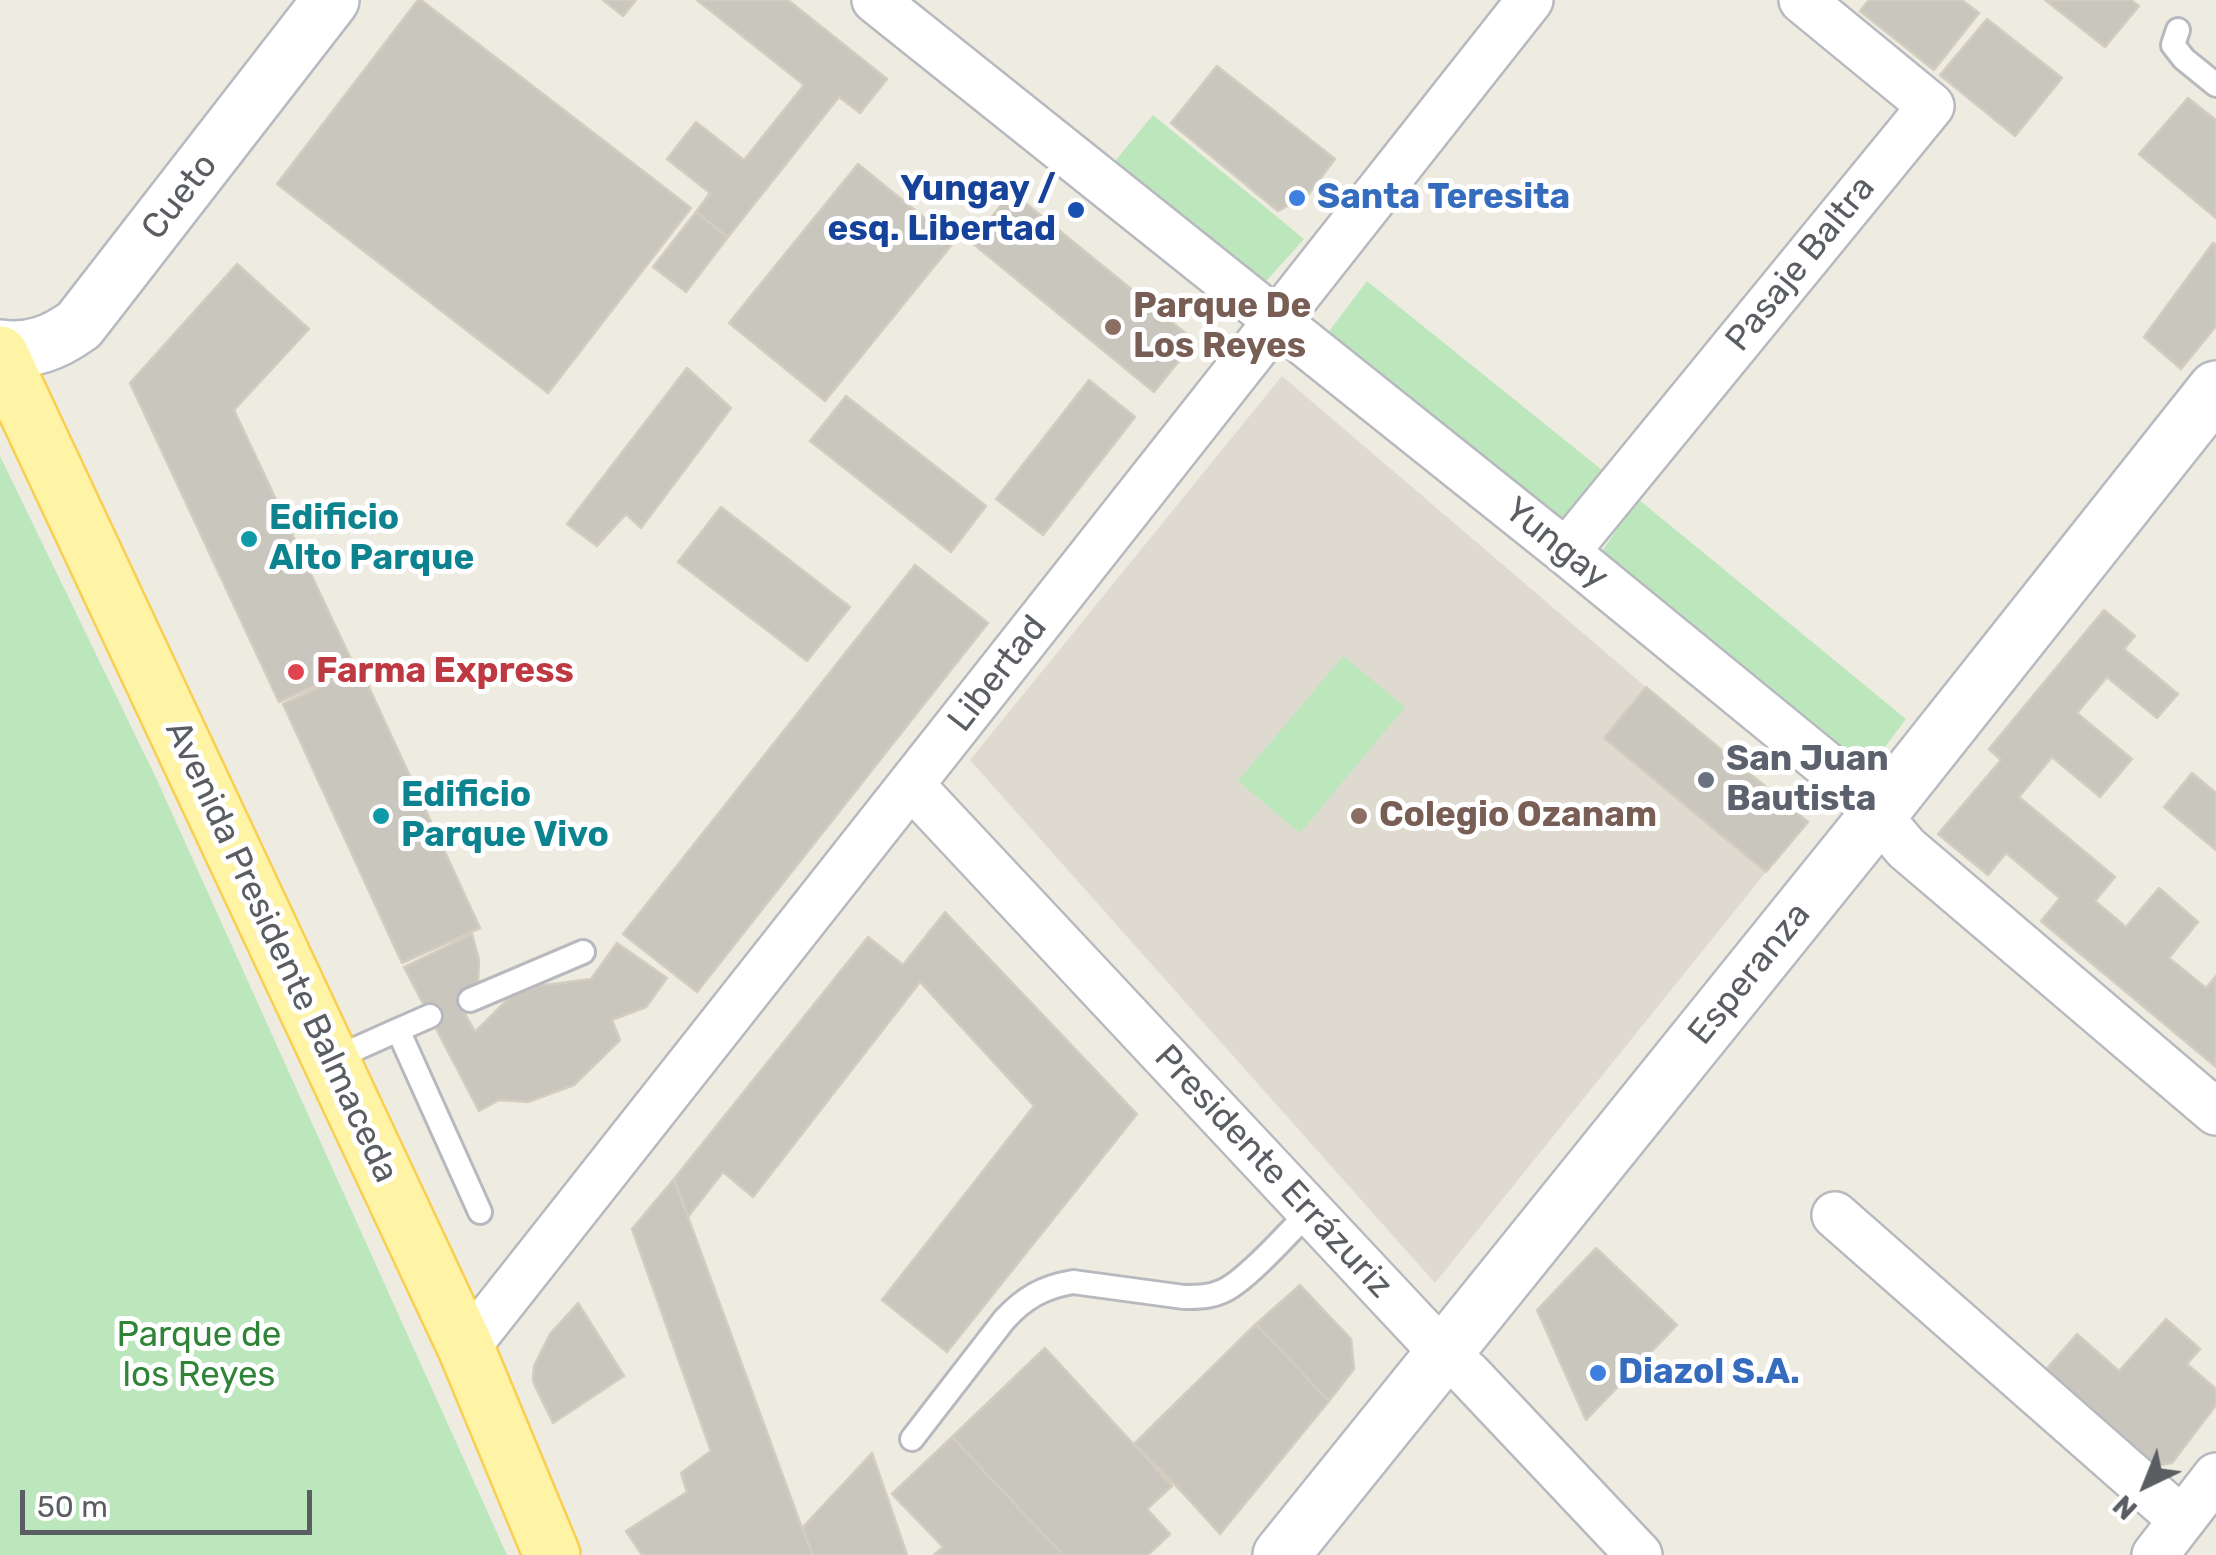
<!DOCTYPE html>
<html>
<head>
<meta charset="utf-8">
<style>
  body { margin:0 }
  #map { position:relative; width:2216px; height:1555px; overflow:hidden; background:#eeebe1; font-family:Rubik,sans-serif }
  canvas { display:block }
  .north { position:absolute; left:2096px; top:1435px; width:100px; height:100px; -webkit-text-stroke:8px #fff; paint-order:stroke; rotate:223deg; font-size:28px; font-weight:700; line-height:40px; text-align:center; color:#5a5e63 }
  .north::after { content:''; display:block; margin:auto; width:35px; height:45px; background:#5a5e63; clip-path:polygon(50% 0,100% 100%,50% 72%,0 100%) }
  .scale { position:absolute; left:20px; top:1490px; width:292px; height:45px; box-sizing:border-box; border:5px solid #5a5e63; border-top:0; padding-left:12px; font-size:30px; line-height:35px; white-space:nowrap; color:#5a5e63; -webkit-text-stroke:8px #fff; paint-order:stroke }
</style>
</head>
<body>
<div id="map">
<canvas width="2216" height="1555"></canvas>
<div class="north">N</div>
<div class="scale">50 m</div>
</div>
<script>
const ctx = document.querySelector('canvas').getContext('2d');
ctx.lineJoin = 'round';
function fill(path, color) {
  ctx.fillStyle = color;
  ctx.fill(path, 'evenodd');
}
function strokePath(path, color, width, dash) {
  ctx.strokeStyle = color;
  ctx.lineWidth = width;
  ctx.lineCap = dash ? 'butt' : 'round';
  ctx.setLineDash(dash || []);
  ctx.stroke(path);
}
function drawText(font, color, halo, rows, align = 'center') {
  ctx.font = font + ' Rubik,sans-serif';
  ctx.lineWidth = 10;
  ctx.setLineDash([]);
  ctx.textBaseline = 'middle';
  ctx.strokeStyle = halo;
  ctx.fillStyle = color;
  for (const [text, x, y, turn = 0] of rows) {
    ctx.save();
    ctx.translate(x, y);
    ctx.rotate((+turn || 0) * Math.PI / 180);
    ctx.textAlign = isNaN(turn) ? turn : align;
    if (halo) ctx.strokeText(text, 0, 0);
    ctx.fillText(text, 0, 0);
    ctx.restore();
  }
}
fill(new Path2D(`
  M1282,376l364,311 -41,51 161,134 -331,411 -465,-523z`), '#dedad0');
fill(new Path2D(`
  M1153,115l151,124 -44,49 -149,-122z
  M1367,281l235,189 -40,52 -238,-184z
  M0,456l157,324 350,775h-507z
  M1638,499l268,220 -40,53 -266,-218z
  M1343,656l62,51 -105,126 -62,-52z`), '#bce7bd');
const building = new Path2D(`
  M418,0h3l270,208 -143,185 -271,-209z
  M603,0h33l-13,16z
  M697,0h91l99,79 -27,34 -21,-16 -111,140 -32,-25 14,-19 -43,-34 29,-37 48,38 60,-75z
  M1869,0h93l17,13 -45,57 -74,-59z
  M2045,0h86l8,6 -34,41z
  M1987,19l75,59 -47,58 -75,-61z
  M1217,66l118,93 -27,36 -30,16 -107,-88z
  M2188,98l28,22v98l-77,-64z
  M858,164l96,78 -129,159 -96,-78z
  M1012,192l183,149 -41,51 -183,-150z
  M696,212l32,25 -42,55 -33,-25z
  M2213,243l3,2v81l-35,43 -37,-32z
  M237,264l72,65 -75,81 121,258 -76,34 -149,-319z
  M687,368l44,40 -90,120 -15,-14 -29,32 -30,-22z
  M1089,380l46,37 -92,118 -47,-36z
  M846,396l140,110 -35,46 -141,-111z
  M721,507l129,100 -43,54 -129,-99z
  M915,565l73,58 -291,369 -74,-58z
  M2104,610l31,26 -11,13 54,45 -21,24 -50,-41 -30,36 55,46 -32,38 -48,-40 -33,40 96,80 -20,24 31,26 33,-39 39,34 -29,36 37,30 10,-12v91l-175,-146 19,-23 -54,-45 -18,22 -50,-41 63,-74 -12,-11z
  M360,668l120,260 -78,35 -119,-259z
  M1646,687l162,135 -42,50 -162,-134z
  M2192,773l24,20v57l-52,-43z
  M945,912l192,202 -190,238 -65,-52 152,-194 -114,-124 -167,215 -30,-25 -35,45 -14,-38 194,-242 35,28z
  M472,934l7,26 -1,22 -15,28 12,22 35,-35 28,-11 53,-7 26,-36 50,35 -21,29 -34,13 8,20 -46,45 -46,17 -29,-2 -20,11 -75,-144z
  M674,1179l125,341 14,35h-171l-16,-24 61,-39 -6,-19 30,-22 -79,-222z
  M1596,1248l81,77 -91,95 -49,-110z
  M1300,1285l51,54 3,30 -25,32 -73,-77z
  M578,1303l46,73 -71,47 -18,-37 -2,-7 1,-13 16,-32z
  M2166,1319l34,30 -13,15 29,25v16l-44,58 -24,4 -105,-94 34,-39 42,37z
  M1256,1324l73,77 -109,133 -39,-43 -47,-47z
  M1045,1348l127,138 -25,23 23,25 -22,21h-85l-111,-118z
  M952,1437l111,118h-129l9,-8 -51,-53z
  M872,1453l35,102h-94l-11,-27z`);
fill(building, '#c9c6be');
strokePath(building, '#d3cdbf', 2.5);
const lane = new Path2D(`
  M2178,30l-5,15 11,14 32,26
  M470,1000l113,-48
  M398,1030l32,-14
  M331,1060l67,-30 82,182
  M912,1439l92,-119c20,-22 39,-33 69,-38l111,15c14,0 26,0 39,-6 23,-10 67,-60 87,-80`);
const street = new Path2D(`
  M875,0l691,552 292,239 48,57 310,264
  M1566,552l365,-446 -129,-106
  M911,785l515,550 43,40 170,180
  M1835,1215l347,305
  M466,1348l1064,-1348
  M2155,1555l61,-79`);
const secondary = new Path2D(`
  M0,348c31,4 54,-5 79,-23l252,-325
  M1281,1555l597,-740 338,-426`);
const primary = new Path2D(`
  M0,354l466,994 86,207`);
strokePath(lane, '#b7b9bf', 28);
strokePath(street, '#b7b9bf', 50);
strokePath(secondary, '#b7bbc1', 60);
strokePath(primary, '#f8cf50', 60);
strokePath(lane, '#fff', 22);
strokePath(street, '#fff', 45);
strokePath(secondary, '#fff', 55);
strokePath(primary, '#fff3a5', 55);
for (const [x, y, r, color] of [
  [1297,198,10,"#3f7fe0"],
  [1076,210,10,"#1a4fb4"],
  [1113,327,10,"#8d6e63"],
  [249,539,10,"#0f9aa8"],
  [296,672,10,"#e0444e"],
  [1706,780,10,"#6b7280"],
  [381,816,10,"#0f9aa8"],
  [1359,816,10,"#8d6e63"],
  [1598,1373,10,"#3f7fe0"]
]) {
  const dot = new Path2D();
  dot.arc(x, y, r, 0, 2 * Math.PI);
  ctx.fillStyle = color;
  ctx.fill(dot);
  strokePath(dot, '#fff', 4);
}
drawText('bold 35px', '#164399', '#fff', [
  ["Yungay /",1056,190],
  ["esq. Libertad",1056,230]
], 'right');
drawText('35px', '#5a5e63', '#fff', [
  ["Cueto",180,197,-52],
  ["Pasaje Baltra",1801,264,-51],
  ["Yungay",1556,544,39],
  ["Libertad",998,674,-52],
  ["Avenida Presidente Balmaceda",281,952,65],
  ["Esperanza",1750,974,-51],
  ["Presidente Errázuriz",1273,1172,47]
]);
drawText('bold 35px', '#366cbe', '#fff', [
  ["Santa Teresita",1317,198],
  ["Diazol S.A.",1618,1373]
], 'left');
drawText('bold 35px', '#785e54', '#fff', [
  ["Parque De",1133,307],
  ["Los Reyes",1133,347],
  ["Colegio Ozanam",1379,816]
], 'left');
drawText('bold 35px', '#0d838f', '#fff', [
  ["Edificio",269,519],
  ["Alto Parque",269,559],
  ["Edificio",401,796],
  ["Parque Vivo",401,836]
], 'left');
drawText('bold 35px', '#be3a42', '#fff', [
  ["Farma Express",316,672]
], 'left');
drawText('bold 35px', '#5b616d', '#fff', [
  ["San Juan",1726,760],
  ["Bautista",1726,800]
], 'left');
drawText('35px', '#2f8437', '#fff', [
  ["Parque de",199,1336],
  ["los Reyes",199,1376]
]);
</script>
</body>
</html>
